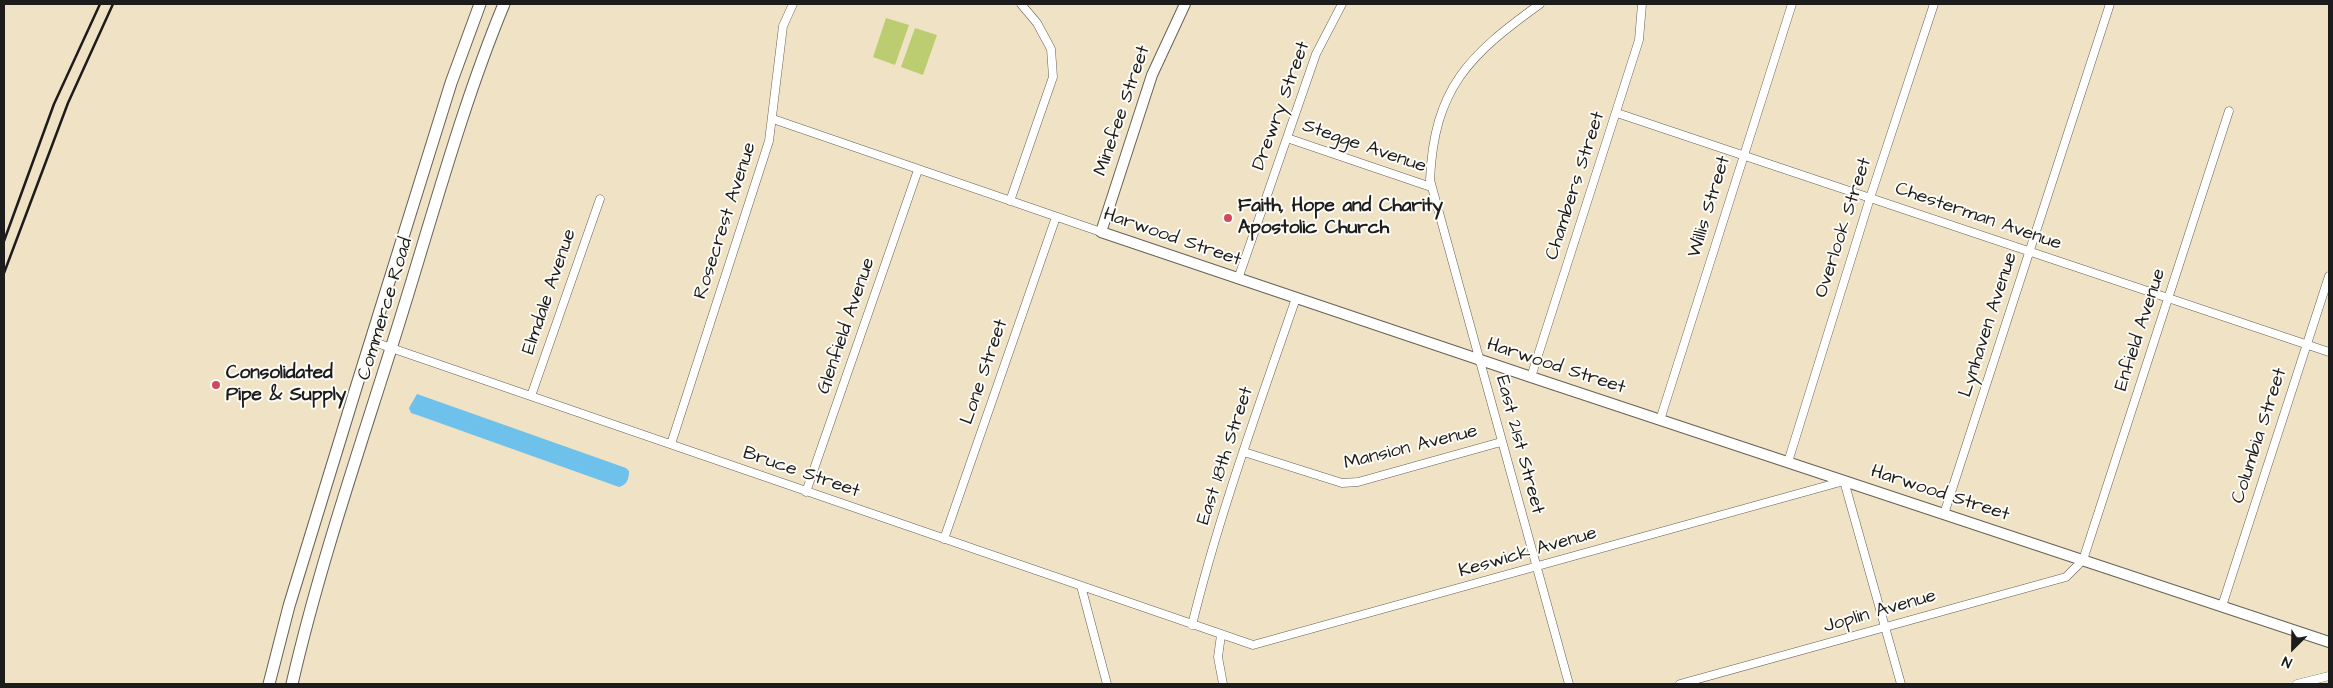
<!DOCTYPE html>
<html>
<head>
<meta charset="utf-8">
<style>
  body { margin:0 }
  #map { position:relative; width:2333px; height:688px; overflow:hidden; background:#f0e2c5; font-family:"Architects Daughter",sans-serif }
  canvas { display:block }
  .frame { position:absolute; inset:0; border:5px solid #1c1c1c; pointer-events:none }
  .north { position:absolute; left:2268px; top:623px; width:50px; height:50px; -webkit-text-stroke:4px #fdfcf7; paint-order:stroke; rotate:203deg; font-size:14px; font-weight:700; line-height:20px; text-align:center; color:#1c1c1c }
  .north::after { content:''; display:block; margin:auto; width:18px; height:22px; background:#1c1c1c; clip-path:polygon(50% 0,100% 100%,50% 72%,0 100%) }
</style>
</head>
<body>
<div id="map">
<canvas width="2333" height="688"></canvas>
<div class="frame"></div>
<div class="north">N</div>
</div>
<script>
const ctx = document.querySelector('canvas').getContext('2d');
ctx.lineJoin = 'round';
function fill(path, color) {
  ctx.fillStyle = color;
  ctx.fill(path, 'evenodd');
}
function strokePath(path, color, width, dash) {
  ctx.strokeStyle = color;
  ctx.lineWidth = width;
  ctx.lineCap = dash ? 'butt' : 'round';
  ctx.setLineDash(dash || []);
  ctx.stroke(path);
}
function drawText(font, color, halo, rows, align = 'center') {
  ctx.font = font + ' "Architects Daughter",sans-serif';
  ctx.lineWidth = 4;
  ctx.setLineDash([]);
  ctx.textBaseline = 'middle';
  ctx.strokeStyle = halo;
  ctx.fillStyle = color;
  for (const [text, x, y, turn = 0] of rows) {
    ctx.save();
    ctx.translate(x, y);
    ctx.rotate((+turn || 0) * Math.PI / 180);
    ctx.textAlign = isNaN(turn) ? turn : align;
    if (halo) ctx.strokeText(text, 0, 0);
    ctx.fillText(text, 0, 0);
    ctx.restore();
  }
}
fill(new Path2D(`
  M886,18l23,7 -14,40 -22,-8z
  M915,28l22,7 -14,40 -22,-8z`), '#bbcd70');
fill(new Path2D(`
  M417,394l209,74 3,3c0,8 -2,14 -10,16l-199,-71 -9,-3 -2,-5z`), '#6ec1ea');
const minor = new Path2D(`
  M1540,4c-71,51 -106,84 -110,176l139,504
  M1617,113l712,239
  M773,119l328,113
  M1287,138l144,49
  M1010,201l43,-124 -2,-28 -14,-26 -16,-19
  M1238,279l78,-225 26,-50
  M371,341l882,304 591,-164 57,203
  M1531,377l108,-337 3,-36
  M531,396l69,-197
  M1660,420l132,-416
  M671,444l98,-303 14,-115 10,-22
  M1244,452l98,31 16,-1 143,-40
  M1788,462l82,-264 64,-194
  M806,492l112,-322
  M1944,514l166,-510
  M944,539l112,-322
  M1081,586l26,98
  M2222,606l107,-330
  M1192,625c27,-111 67,-219 104,-327
  M1221,635l-3,22 5,27
  M1680,684l386,-107 17,-17 146,-449
  M2297,684l32,-8`);
const tertiary = new Path2D(`
  M1185,4l-33,71 -51,157 430,145 798,265`);
const secondary = new Path2D(`
  M269,684l20,-78 66,-215 96,-308 29,-79
  M292,684c28,-122 70,-242 107,-361 33,-105 63,-218 105,-319`);
strokePath(minor, '#666157', 9);
strokePath(tertiary, '#666157', 12);
strokePath(secondary, '#666157', 13);
strokePath(minor, '#fff', 8);
strokePath(tertiary, '#fff', 10);
strokePath(secondary, '#fff', 11);
strokePath(new Path2D(`
  M4,241l50,-137 46,-100
  M4,273l64,-170 45,-99`), '#1c1c1c', 2.5);
for (const [x, y, r, color] of [
  [1228,218,5,"#d1495b"],
  [216,385,5,"#d1495b"]
]) {
  const dot = new Path2D();
  dot.arc(x, y, r, 0, 2 * Math.PI);
  ctx.fillStyle = color;
  ctx.fill(dot);
  strokePath(dot, '#fdfcf7', 2);
}
drawText('19px', '#1c1c1c', '#fdfcf7', [
  ["Drewry Street",1282,106,-70],
  ["Minefee Street",1123,111,-71],
  ["Stegge Avenue",1364,147,19],
  ["Chambers Street",1576,186,-72],
  ["Willis Street",1710,207,-73],
  ["Chesterman Avenue",1978,217,19],
  ["Rosecrest Avenue",726,221,-72],
  ["Overlook Street",1844,228,-72],
  ["Harwood Street",1172,238,19],
  ["Elmdale Avenue",550,292,-71],
  ["Commerce Road",386,309,-73],
  ["Lynhaven Avenue",1989,325,-72],
  ["Glenfield Avenue",847,326,-71],
  ["Enfield Avenue",2141,330,-72],
  ["Harwood Street",1556,367,18],
  ["Lone Street",985,372,-71],
  ["Columbia Street",2260,436,-72],
  ["East 21st Street",1519,445,75],
  ["Mansion Avenue",1411,448,-14],
  ["East 18th Street",1226,456,-72],
  ["Bruce Street",801,473,19],
  ["Harwood Street",1940,494,18],
  ["Keswick Avenue",1528,553,-16],
  ["Joplin Avenue",1880,612,-16]
]);
drawText('bold 19px', '#1c1c1c', '#fdfcf7', [
  ["Faith, Hope and Charity",1238,207],
  ["Apostolic Church",1238,229],
  ["Consolidated",226,374],
  ["Pipe & Supply",226,396]
], 'left');
</script>
</body>
</html>
